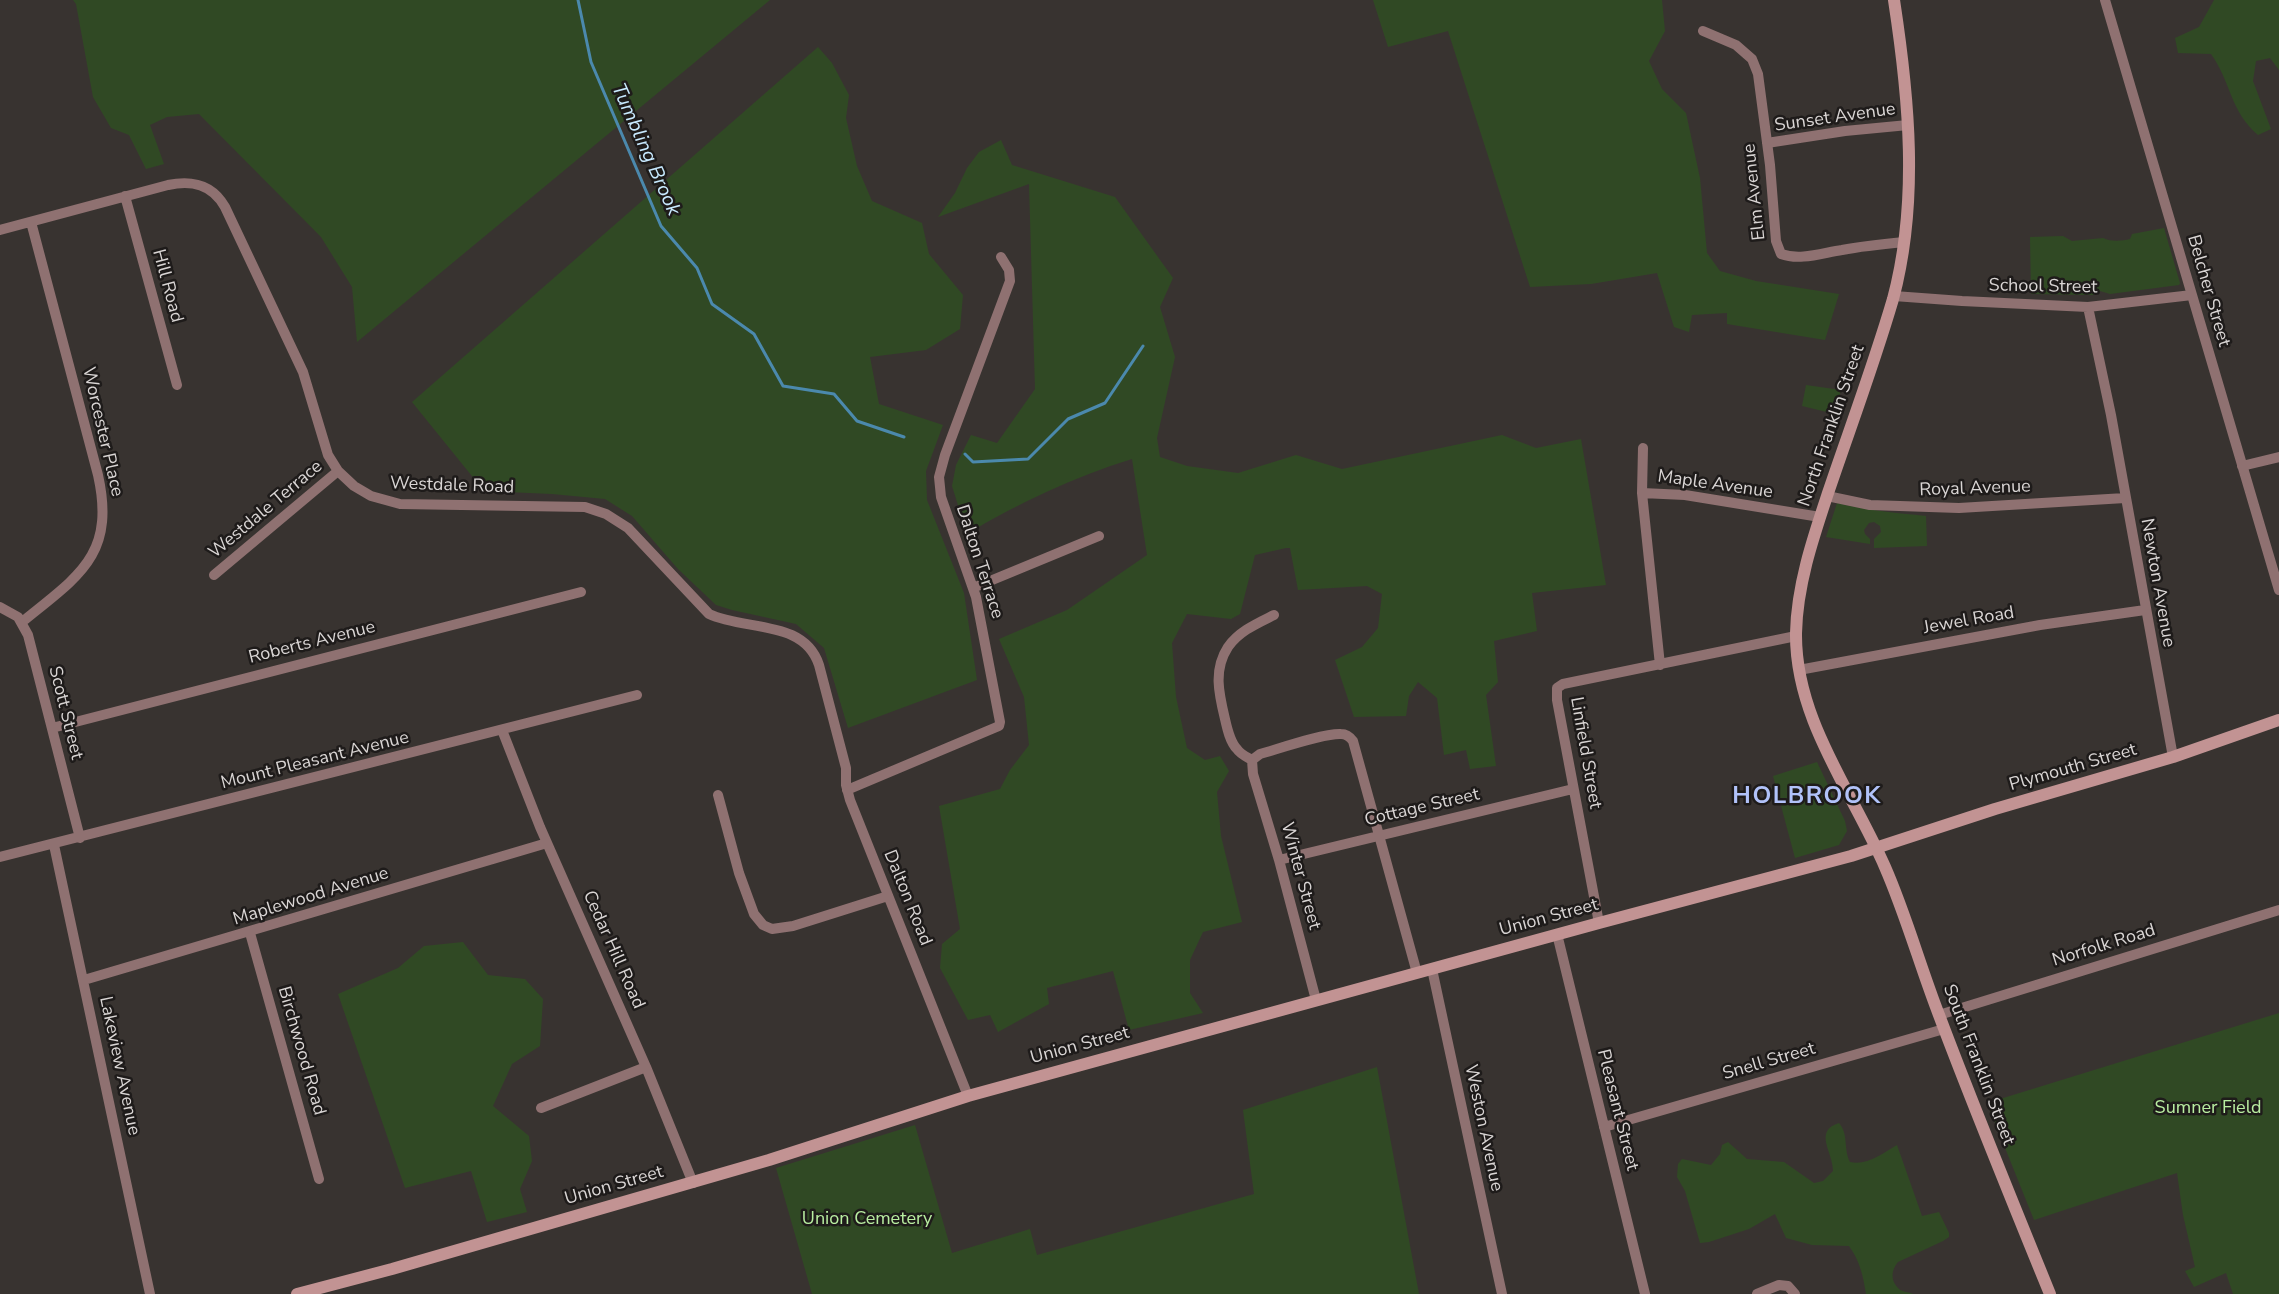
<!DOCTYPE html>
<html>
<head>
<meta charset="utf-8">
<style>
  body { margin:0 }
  canvas { display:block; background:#383330 }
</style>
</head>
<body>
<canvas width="2279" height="1294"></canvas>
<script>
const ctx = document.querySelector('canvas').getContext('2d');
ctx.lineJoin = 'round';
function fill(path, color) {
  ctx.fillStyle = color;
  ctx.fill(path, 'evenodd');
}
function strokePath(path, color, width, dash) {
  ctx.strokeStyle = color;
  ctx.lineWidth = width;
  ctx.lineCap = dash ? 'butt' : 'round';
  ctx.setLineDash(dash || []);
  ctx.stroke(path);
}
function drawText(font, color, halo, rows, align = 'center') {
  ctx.font = font + ' "Nunito Sans",sans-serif';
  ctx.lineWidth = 5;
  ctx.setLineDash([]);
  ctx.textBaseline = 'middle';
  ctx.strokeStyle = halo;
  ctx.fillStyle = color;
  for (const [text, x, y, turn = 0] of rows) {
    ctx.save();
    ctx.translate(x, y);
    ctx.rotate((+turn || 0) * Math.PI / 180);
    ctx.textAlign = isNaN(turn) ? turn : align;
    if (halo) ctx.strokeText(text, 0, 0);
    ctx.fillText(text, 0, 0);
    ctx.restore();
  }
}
fill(new Path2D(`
  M73,0h697l-413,342 -5,-55 -31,-50 -122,-123 -32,3 -17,8 14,39 -18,5 -17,-34 -18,-7 -18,-31 -17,-93z
  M1373,0h289l3,31 -16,30 13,28 24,24 14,65 7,75 13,18 36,10 83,13 -14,46 -98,-16v-11l-35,2 -3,17 -15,-5 -17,-54 -66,11 -61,3 -82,-256 -60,16z
  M2214,0h65v70l-9,-12 -14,3 -3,20 18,48 -13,6c-28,-24 -27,-53 -47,-81l-33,-1 -3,-15 24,-11z
  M818,47l14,16 17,32 -3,23 11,48 15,35 50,22 7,31 34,41 -3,34 -34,21 -56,7 9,47 64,21 -17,46 1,29 37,93 13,87 -129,48 -24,-80 -28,-24 -64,-14 -16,-5 -38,-36 -46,-53 -27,-17 -53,-5 -68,-3 -72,-89z
  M1001,140l11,25 103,32 58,81 -13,29 15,50 -18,81 3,19 27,9 51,7 58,-18 46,14 160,-34 34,13 45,-9 25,146 -74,8 5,38 -43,10 4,41 -12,13 10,71 -26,3 -4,-19 -22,5 -7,-57 -19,-16 -9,14 -3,20 -52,1 -19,-57 27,-13 16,-19 4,-34 -15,-8 -69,4 -8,-42h-4l-31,7 -15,59 -9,5 -44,-5 -15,29 4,54 11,51 18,12 15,-4 9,15 -12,21 4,44 21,86 -39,10 -13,28v33l13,20 -74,17 -16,-59 -66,17 2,16 -51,28 -8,-17 -22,5 -28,-52 2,-24 18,-15 -21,-123 61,-17 10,-19 19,-25 -5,-48 -25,-58 68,-29 80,-55 -15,-96c-58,18 -114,44 -165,75l-15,-48 4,-21 15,-30 26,8 38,-54 -6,-205 -91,33 17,-24 12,-25 12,-16z
  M2164,228l16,55 -1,2 -69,9 -10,-3 -7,4h-8l-54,-1 -1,-57 33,-1 9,5 31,-3c8,4 19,3 27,1l2,-5z
  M1806,385l35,5 -6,24 -33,-8z
  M1837,503c29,7 59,10 89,13l1,30 -53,2v-9l7,-7 -1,-6 -6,-4 -5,1 -5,7 1,4 5,5v5l-44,-7z
  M1817,762l28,59 2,10 -8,14 -44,13 -22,-82z
  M463,942l25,33 37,4 18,20 -3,47 -28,18 -19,42 36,30 3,25 -12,28 7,23 -40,10 -16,-51 -66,17 -67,-194 60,-26 26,-22z
  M2279,1013v281h-46l-7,-21 -32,14 -9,-16 10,-4 -12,-52 -6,-42 -143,47 -47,-117z
  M1377,1067l42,227h-607l-36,-126 139,-43 37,128 78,-24 7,26 217,-61 -11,-84z
  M1839,1123c10,12 4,25 11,39 17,4 33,-9 47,-17l25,71 17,-4 10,21v4l-6,4 -45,21c-7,8 -8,19 1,27 3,3 10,3 14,5h-47c-3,-18 -6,-33 -17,-48l-37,-1 -26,-7 -11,-24 -26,15 -40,13 -9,1 -15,-52 -8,-14 1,-13 4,-5 29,6 9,-11 2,-9 6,-3 19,17 37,3 30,21 9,-2 10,-10c0,-19 -20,-40 6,-48z`), '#304924');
strokePath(new Path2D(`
  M578,0l13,62 70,164 36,42 15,36 42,30 29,52 51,8 23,27 47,16
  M965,454l8,8 55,-3 40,-40 37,-16 38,-57`), '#4b89ad', 3);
strokePath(new Path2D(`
  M2105,0l174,590
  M1703,31l33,14 16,14 6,15 12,91 6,76 5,13c19,7 41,-1 61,-4 21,-4 41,-6 62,-8
  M1767,143l78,-12 63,-6
  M125,196l52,189
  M0,230l168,-45c24,-5 44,-1 57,22l78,165 25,83 10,16 16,15 17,10 29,8 185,3 21,7 22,14 81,86c36,17 95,5 110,51l27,103v17l4,15 118,296
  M1894,296l68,5 126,6 104,-12
  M2088,307l23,108 62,342
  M1643,448l-1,45 18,172
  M2242,466l37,-9
  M1642,493l43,2 135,22
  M1827,496l43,9 89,3 166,-10
  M214,575l124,-104
  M973,588l126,-52
  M0,607l18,10 10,18 52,203
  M22,622c56,-46 94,-66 76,-147l-67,-253
  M1799,670l241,-45 105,-15
  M52,728l529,-136
  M502,730l38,97 106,240 47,116
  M1252,760l8,-6c18,-5 64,-21 81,-20 5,0 9,3 12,7l64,232
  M1252,760l1,14 26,86 37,140
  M1252,760c-5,-3 -12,-6 -15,-11 -7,-7 -10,-21 -12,-30 -6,-25 -12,-49 3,-72 11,-16 30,-24 46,-32
  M847,790l152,-64 1,-4 -24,-125 -35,-100 -2,-20 6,-22 65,-174 -1,-11 -8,-13
  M718,795l21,78 15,41 9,11 9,4 21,-3 95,-30
  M54,845l96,449
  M0,857l637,-162
  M1279,860l294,-71
  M1599,923l-42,-223v-12l6,-4 233,-48
  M250,933l69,246
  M1557,934l88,360
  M1432,969l70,325
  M84,980l463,-137
  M1939,1015l340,-105
  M541,1108l105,-41
  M1604,1127l340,-98
  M1757,1294l22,-9 9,1 7,8`), '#8f7171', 10);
strokePath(new Path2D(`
  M1894,0c15,98 25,202 -1,299 -19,65 -43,129 -65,194 -15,45 -31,92 -32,140 -1,86 56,158 89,234 21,48 35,99 54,148 35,93 73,186 111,279
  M297,1294l95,-25 377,-109 199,-64 631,-173 252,-67 144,-47 178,-52 106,-37`), '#c29393', 12);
drawText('18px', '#d9d5d4', '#1e1b1a', [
  ["Sunset Avenue",1835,118,-8],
  ["Elm Avenue",1755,192,-96],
  ["Hill Road",167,286,75],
  ["School Street",2043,287,1],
  ["Belcher Street",2208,291,74],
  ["North Franklin Street",1832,426,-71],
  ["Worcester Place",102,432,77],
  ["Maple Avenue",1715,485,8],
  ["Westdale Road",452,486,2],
  ["Royal Avenue",1975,489,-2],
  ["Westdale Terrace",266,510,-40],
  ["Dalton Terrace",979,562,72],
  ["Newton Avenue",2157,583,80],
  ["Jewel Road",1969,621,-10],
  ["Roberts Avenue",312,643,-14],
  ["Scott Street",65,713,76],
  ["Linfield Street",1585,753,80],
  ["Mount Pleasant Avenue",315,761,-14],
  ["Plymouth Street",2073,768,-16],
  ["Cottage Street",1422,808,-13],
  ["Winter Street",1300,876,75],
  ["Maplewood Avenue",311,897,-17],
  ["Dalton Road",907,898,68],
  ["Union Street",1549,918,-15],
  ["Norfolk Road",2104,946,-17],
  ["Cedar Hill Road",613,950,66],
  ["Union Street",1080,1046,-15],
  ["Birchwood Road",301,1051,74],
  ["Snell Street",1769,1062,-16],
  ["South Franklin Street",1978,1065,69],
  ["Lakeview Avenue",119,1066,78],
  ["Pleasant Street",1617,1110,76],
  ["Weston Avenue",1483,1128,78],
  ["Union Street",614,1186,-16]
]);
drawText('18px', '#b9eea1', '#1e1b1a', [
  ["Sumner Field",2208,1109],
  ["Union Cemetery",867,1220]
]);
drawText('italic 20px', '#c8eaff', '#1e1b1a', [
  ["Tumbling Brook",645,150,66]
]);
ctx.letterSpacing = '1.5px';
drawText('bold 24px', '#b1c2f9', '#1e1b1a', [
  ["HOLBROOK",1807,797]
]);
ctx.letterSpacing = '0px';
</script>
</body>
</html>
